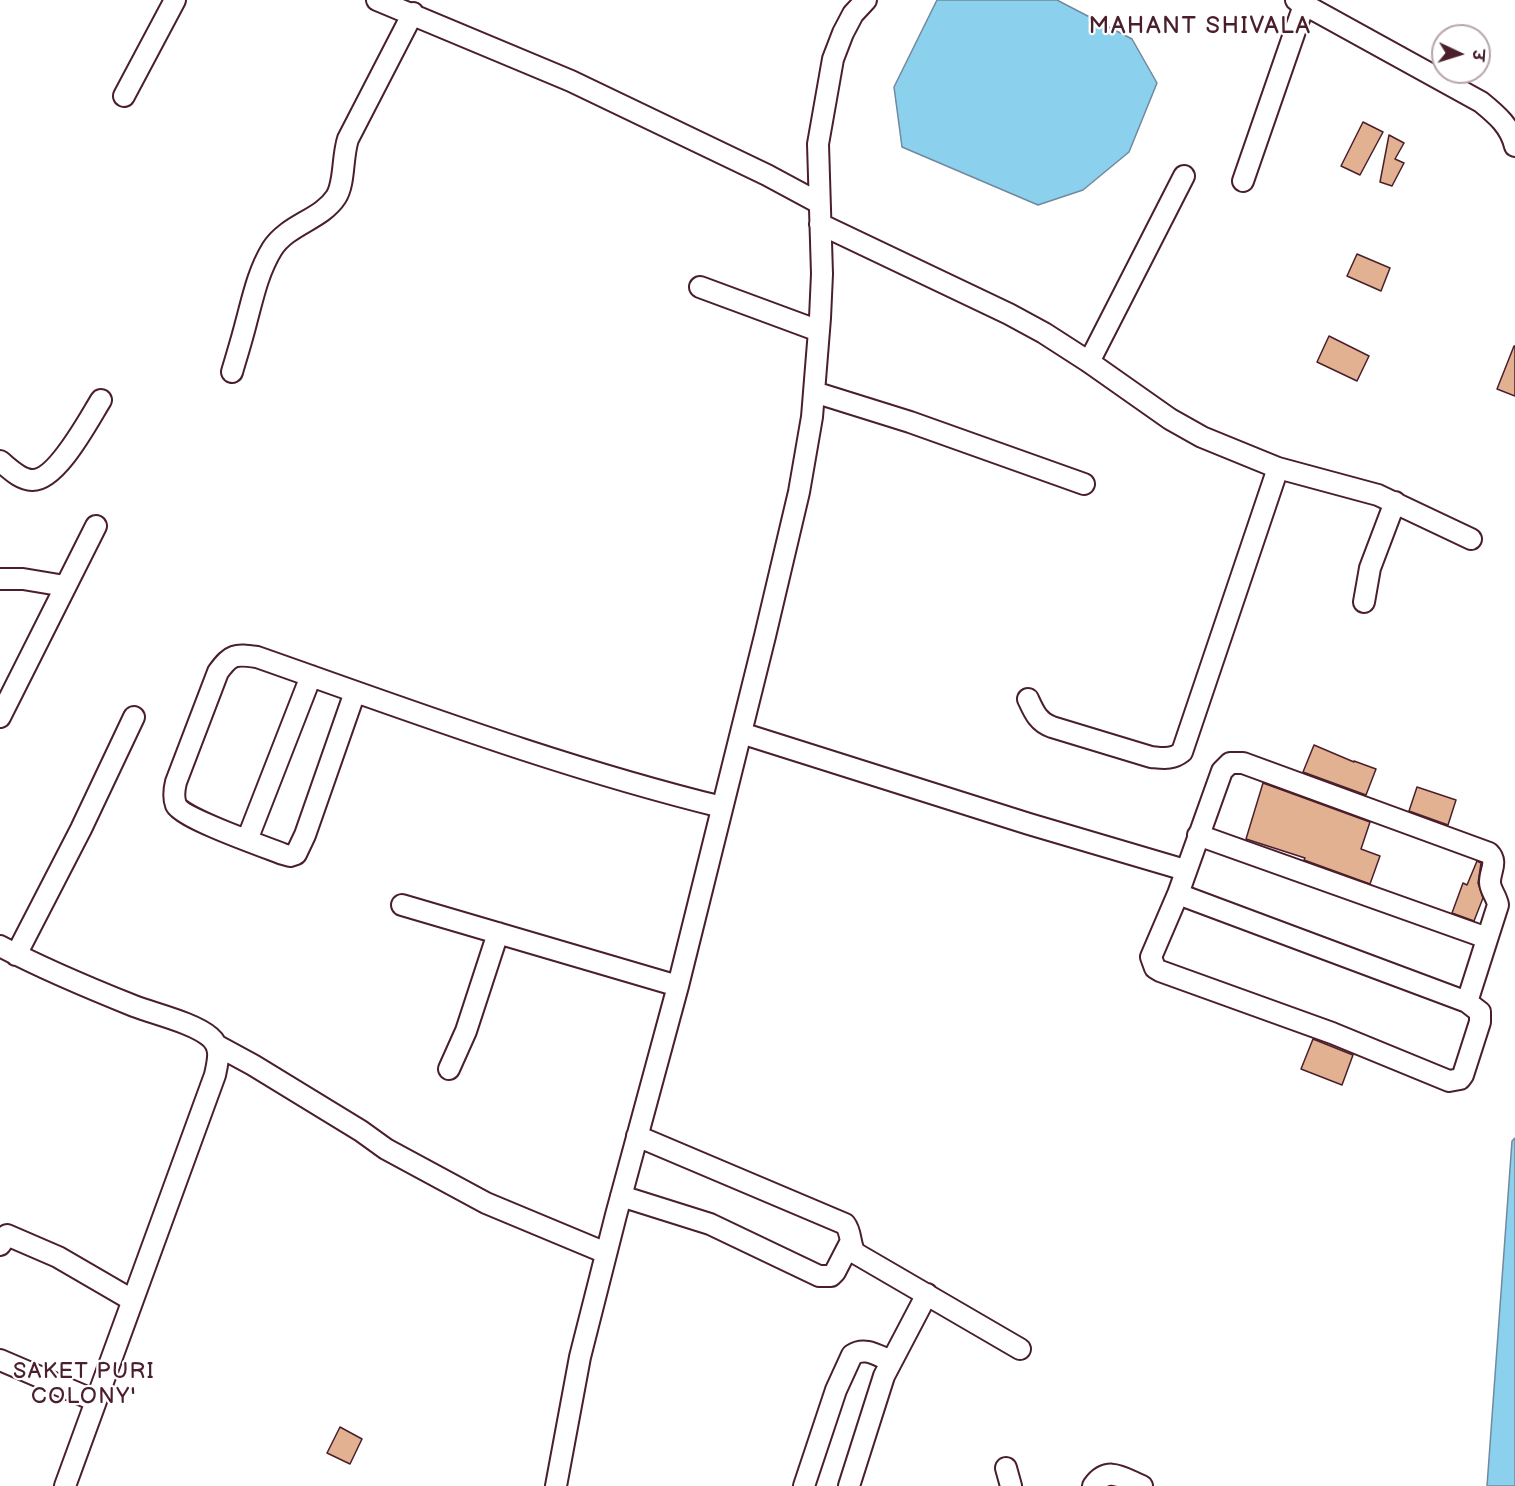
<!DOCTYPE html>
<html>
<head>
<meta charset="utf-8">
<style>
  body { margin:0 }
  #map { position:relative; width:1515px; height:1486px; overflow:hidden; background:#fff; font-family:"Balsamiq Sans","Playpen Sans Deva",sans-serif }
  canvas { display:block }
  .north { position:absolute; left:1431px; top:24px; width:60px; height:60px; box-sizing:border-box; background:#fff; border:2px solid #b7a5aa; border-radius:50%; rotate:94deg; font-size:16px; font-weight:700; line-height:24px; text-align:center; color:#4a1f2b }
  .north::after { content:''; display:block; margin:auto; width:21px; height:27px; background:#4a1f2b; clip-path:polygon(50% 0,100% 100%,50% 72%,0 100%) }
</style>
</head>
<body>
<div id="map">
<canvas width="1515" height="1486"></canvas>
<div class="north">उ</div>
</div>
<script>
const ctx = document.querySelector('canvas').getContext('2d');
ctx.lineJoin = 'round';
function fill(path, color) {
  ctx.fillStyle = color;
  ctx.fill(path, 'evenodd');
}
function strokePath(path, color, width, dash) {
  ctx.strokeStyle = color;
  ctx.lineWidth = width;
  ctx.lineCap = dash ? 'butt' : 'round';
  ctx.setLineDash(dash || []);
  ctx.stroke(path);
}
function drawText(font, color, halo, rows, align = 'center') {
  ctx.font = font + ' "Balsamiq Sans",sans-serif';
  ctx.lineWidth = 4.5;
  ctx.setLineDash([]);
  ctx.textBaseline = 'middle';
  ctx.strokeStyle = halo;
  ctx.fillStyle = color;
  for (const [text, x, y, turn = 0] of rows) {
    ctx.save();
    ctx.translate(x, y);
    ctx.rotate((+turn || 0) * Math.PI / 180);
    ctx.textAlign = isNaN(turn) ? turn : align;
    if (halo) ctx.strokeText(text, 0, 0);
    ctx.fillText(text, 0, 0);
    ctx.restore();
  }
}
const water = new Path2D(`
  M937,0h120l75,39 25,44 -28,69 -46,38 -45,15 -136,-58 -8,-60z
  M1515,1138v348h-28l25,-345z`);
fill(water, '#8bd0ed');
strokePath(water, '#71899f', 1.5);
const building = new Path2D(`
  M1363,122l20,10 -23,43 -19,-9z
  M1389,135l15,8 -9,16 9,4 -12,23 -12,-4z
  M1357,254l33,14 -9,23 -34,-15z
  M1329,336l40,20 -12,25 -40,-19z
  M1514,346h1v50l-18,-7z
  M1314,745l40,17v-1l22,8 -10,26 -63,-23z
  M1263,783l107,39 -9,27 19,7 -10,28 -66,-24 1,-2 -59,-19z
  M1417,787l39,13 -8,25 -39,-14z
  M1477,861l4,2 -3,20 5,15 -9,23 -22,-8 11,-30 4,2z
  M1313,1039l40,16 -11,30 -41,-16z
  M340,1427l22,12 -12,25 -23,-11z`);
fill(building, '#e1b192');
strokePath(building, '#4a1f2b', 1.5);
const street = new Path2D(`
  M377,0l194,81 196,94 52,28
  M1296,0l185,102c16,13 29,24 34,44
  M124,96l51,-96
  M1243,181l61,-176
  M820,224l189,90 35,19 45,29 81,57 32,18 76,31 100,27 93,44
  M700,287l119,44
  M1089,362l95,-186
  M232,372c5,-17 10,-33 14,-49 7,-26 12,-51 26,-74 16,-25 49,-29 64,-52 9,-14 6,-40 12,-58l65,-126
  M814,392l96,30 174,62
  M0,461c9,7 20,19 32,19 25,1 57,-61 69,-80
  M0,579h23l42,7
  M1364,602l6,-34 25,-66
  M355,692l-50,143 -9,19 -6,2 -7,-2c-18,-7 -101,-36 -107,-49 -3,-8 -2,-15 0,-23l42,-110c13,-18 17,-18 39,-15 154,54 306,111 465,150
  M1028,699c6,13 10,23 24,28l99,30c12,1 21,3 31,-5l96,-284
  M0,717l96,-191
  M741,733l288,91 156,46
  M1198,835l289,103
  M247,840l64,-164
  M1178,894l289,108 31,-97c-1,-8 -8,-15 -8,-23 0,-11 8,-20 -1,-29l-246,-90h-13l-8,8 -44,123 -27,63 4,11 5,3 172,62 117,48 11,-2 3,-4 17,-53v-10l-13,-10
  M402,905l276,81
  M0,946c43,23 89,42 134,60 21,8 60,17 76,31 12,10 8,24 5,38l-150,411
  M16,955l65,-126 53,-112
  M218,1046l35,19 108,66 25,18 100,54 120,50
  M449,1069l17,-38 32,-98
  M637,1136l208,88c7,9 4,19 10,29l165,96
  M621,1196l89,28 109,52h12l4,-4 15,-29
  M0,1245l7,-10 51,22 74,43
  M0,1360l96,41
  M1006,1468l5,18
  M556,1486l24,-129 36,-142 62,-229 87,-350 34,-144 13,-75 8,-99 2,-44 -4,-130 15,-85 10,-26 10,-19 13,-14
  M804,1486l32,-96 16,-35c13,-9 26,1 39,6
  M849,1486l35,-110 43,-82
  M1093,1486c15,-21 30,-8 49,0`);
strokePath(street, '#4a1f2b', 24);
strokePath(street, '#fff', 20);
ctx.letterSpacing = '1.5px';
drawText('22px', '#4a1f2b', '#fff', [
  ["SAKET PURI",84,1372],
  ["COLONY'",84,1397]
]);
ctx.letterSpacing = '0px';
ctx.letterSpacing = '1.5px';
drawText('24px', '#4a1f2b', '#fff', [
  ["MAHANT SHIVALA",1200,27]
]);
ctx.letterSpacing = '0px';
</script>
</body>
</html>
